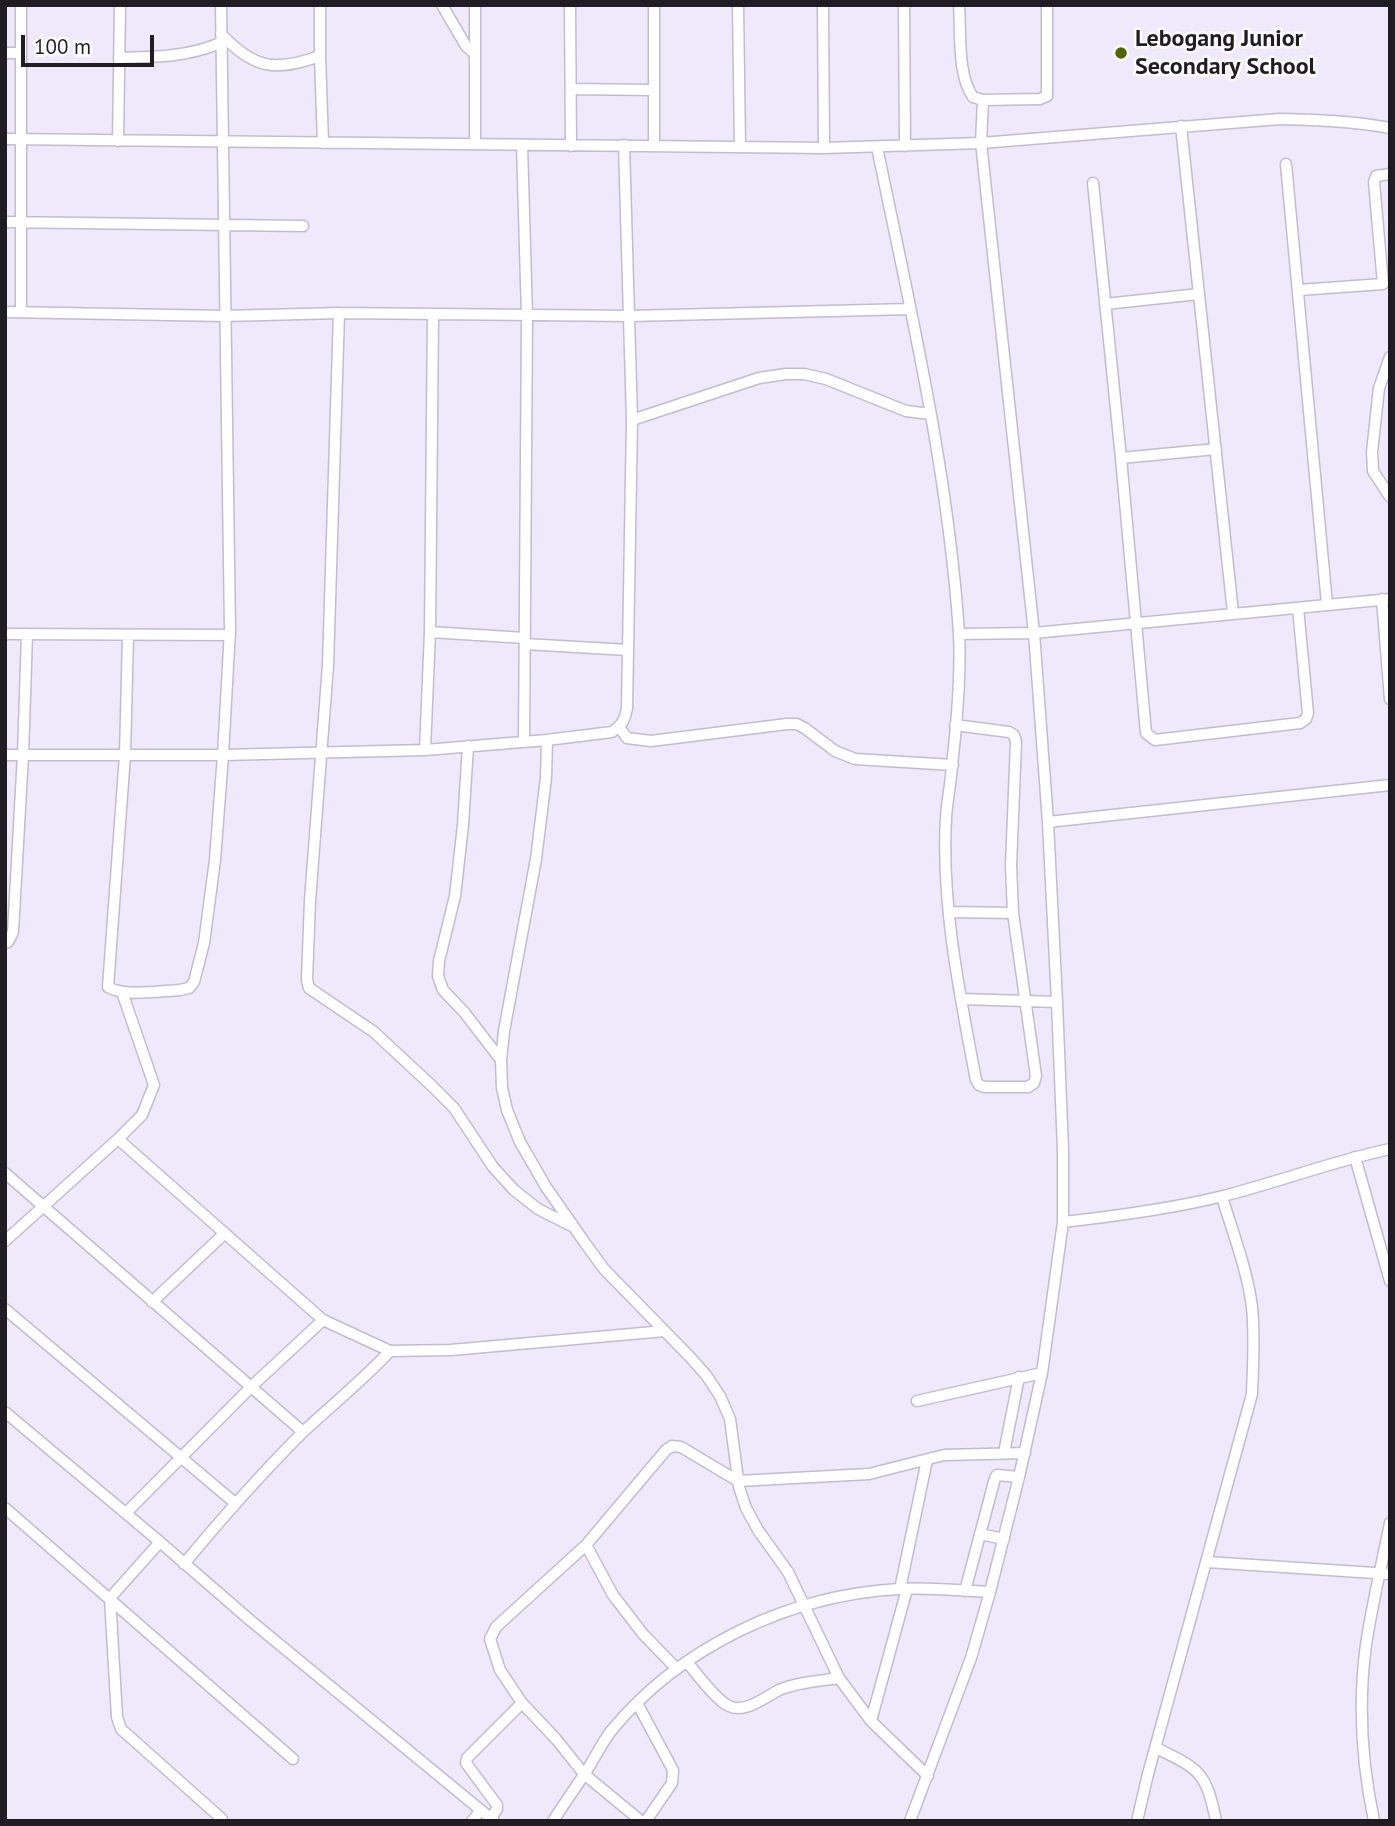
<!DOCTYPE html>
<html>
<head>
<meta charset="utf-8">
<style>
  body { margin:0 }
  #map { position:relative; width:1395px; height:1826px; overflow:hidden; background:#efe9fb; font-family:"PT Sans",sans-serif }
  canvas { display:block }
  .frame { position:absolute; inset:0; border:7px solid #1f1d23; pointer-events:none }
  .scale { position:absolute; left:21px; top:35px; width:133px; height:32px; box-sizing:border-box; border:4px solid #1f1d23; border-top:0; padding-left:9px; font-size:21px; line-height:24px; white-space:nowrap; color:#1f1d23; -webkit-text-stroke:5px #fff; paint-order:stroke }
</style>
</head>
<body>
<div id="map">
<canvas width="1395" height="1826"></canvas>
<div class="frame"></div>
<div class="scale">100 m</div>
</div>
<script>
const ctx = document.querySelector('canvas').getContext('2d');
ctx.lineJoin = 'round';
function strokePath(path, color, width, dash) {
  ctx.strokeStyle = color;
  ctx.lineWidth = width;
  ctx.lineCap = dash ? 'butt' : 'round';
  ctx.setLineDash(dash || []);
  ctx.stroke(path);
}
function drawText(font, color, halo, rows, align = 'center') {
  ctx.font = font + ' "PT Sans",sans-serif';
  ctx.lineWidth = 5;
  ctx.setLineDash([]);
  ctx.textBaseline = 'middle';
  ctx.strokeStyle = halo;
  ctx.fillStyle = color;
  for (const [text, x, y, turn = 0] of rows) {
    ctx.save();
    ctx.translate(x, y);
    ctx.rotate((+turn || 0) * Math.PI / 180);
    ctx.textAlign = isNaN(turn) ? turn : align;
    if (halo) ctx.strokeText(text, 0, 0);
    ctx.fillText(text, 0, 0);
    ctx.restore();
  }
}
const minor = new Path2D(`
  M221,5l9,625 -7,125 202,-5 122,-10 65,-8c10,-7 13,-12 15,-24l5,-288 -8,-275
  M320,5v51l3,87
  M442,5l24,41 9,8
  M570,5l1,141
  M654,5v141
  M738,5l2,142
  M823,5l1,143
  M904,5l1,141
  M959,5c2,27 -2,70 14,92l10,3
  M221,34c33,35 54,38 99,22
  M5,53h16
  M119,58c35,-1 69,-1 101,-15
  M571,89l83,1
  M1181,126l52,487
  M5,139l819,9 157,-5 299,-24c37,1 73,2 110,9
  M118,141l2,-136
  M475,144v-139
  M522,145l5,171 -3,425
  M877,147c33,161 71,322 82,486 2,43 -2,89 -7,132 -1,18 -5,35 -6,53 -5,86 14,178 30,262l3,5 5,2h44l6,-4 2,-7 -23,-163 -2,-47 5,-124 -2,-7 -5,-3 -54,-7
  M1286,164l41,440
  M1093,183l28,275 25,275 9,7 145,-17 6,-4 2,-6 -10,-105
  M5,222l298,4
  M1299,290l84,-6 -9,-102 2,-6 14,-2
  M1105,304l94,-10
  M5,312l220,4 114,-3 291,3 280,-7
  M21,312v-307
  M339,313l-11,352 -18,236 -3,79 2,8 65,44 58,54 22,22 39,59 21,23 24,19 34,17
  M1390,357l-11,31 -7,64 1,19 17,26
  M632,420l127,-42 27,-4h18l22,5 80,32 24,3
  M1121,458l95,-9
  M1382,599l8,100
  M430,632l95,6
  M5,634l225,1
  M959,634l75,-1 356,-34
  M525,644l103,6
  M619,727l8,11 24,3 136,-17h10l9,5 29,22 20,8 98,6
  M547,740l-1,38 -10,81 -32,172 -3,29 1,28 5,22 13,32 26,45 39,56 19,26 86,88 16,18 14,21 10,23 9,68 7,21 12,22 30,42 51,106 32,43 57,55
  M468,746l-5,79 -8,71 -16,65 -1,15 5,14 21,22 37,48
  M425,750l5,-118 3,-318
  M5,755h218l-8,105 -11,83 -10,39 -5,6 -9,2c-20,1 -56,7 -72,-3l17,-232 3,-120
  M1048,822l342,-37
  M949,912l64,1
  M5,943l3,-1 5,-10 10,-177 4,-121
  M961,999l96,3
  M118,1139l24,-24 12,-30 -32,-93
  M1355,1157l35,124
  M5,1173l298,259
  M1063,1222c54,-6 108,-13 160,-26 56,-14 110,-35 167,-47
  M5,1241l113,-102 205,181
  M152,1302l73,-69
  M5,1309l230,194
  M917,1401l125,-28
  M5,1412l155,130 91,79 243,200
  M1004,1453l15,-76
  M5,1508l288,251
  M126,1513l126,-127 71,-66 67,31 61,-1 214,-19
  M980,1534l24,5
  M160,1542l-50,56 7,119 4,12 101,90
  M586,1545l27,50 30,39 34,35
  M1207,1562l183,12
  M184,1564c38,-46 77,-90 119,-132 29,-27 60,-52 87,-81
  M900,1589l27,-129
  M965,1591l30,-113 2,-3 22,2
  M687,1662c9,11 31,40 42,44 16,8 36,-9 50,-16 19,-8 40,-9 60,-12
  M637,1703l36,67 -1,13 -26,38
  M871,1721l36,-132
  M1156,1748c43,21 50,23 60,73
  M491,1818l6,-9v-4l-31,-42 1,-5 55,-55
  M472,1821l9,-11
  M553,1821c11,-17 22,-33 33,-49 8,-13 16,-29 25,-41 70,-85 179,-136 288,-142 30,-2 61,2 91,3
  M641,1821l-57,-47 -28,-35 -34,-36 -22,-33 -10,-31 6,-12 90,-82 80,-95 6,-4 9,1 57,34 131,-7 75,-19 81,-2
  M910,1821l61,-163 19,-66 29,-115 23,-104 21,-151v-72l-6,-148 -9,-180 -14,-189 -53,-490 2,-43 57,-1 7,-3v-91
  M1137,1821l11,-47 104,-380c1,-29 3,-58 0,-87 -5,-38 -19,-74 -30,-110
  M1374,1821c-12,-57 -16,-118 -8,-176 6,-41 16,-81 24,-122`);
strokePath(minor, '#c2bcce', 13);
strokePath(minor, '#fff', 10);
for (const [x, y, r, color] of [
  [1121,53,7,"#53640a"]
]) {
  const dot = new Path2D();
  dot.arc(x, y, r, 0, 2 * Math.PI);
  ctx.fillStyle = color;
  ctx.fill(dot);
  strokePath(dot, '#fff', 2.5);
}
drawText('bold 24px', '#1f1d23', '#fff', [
  ["Lebogang Junior",1135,39],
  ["Secondary School",1135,67]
], 'left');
</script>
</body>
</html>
